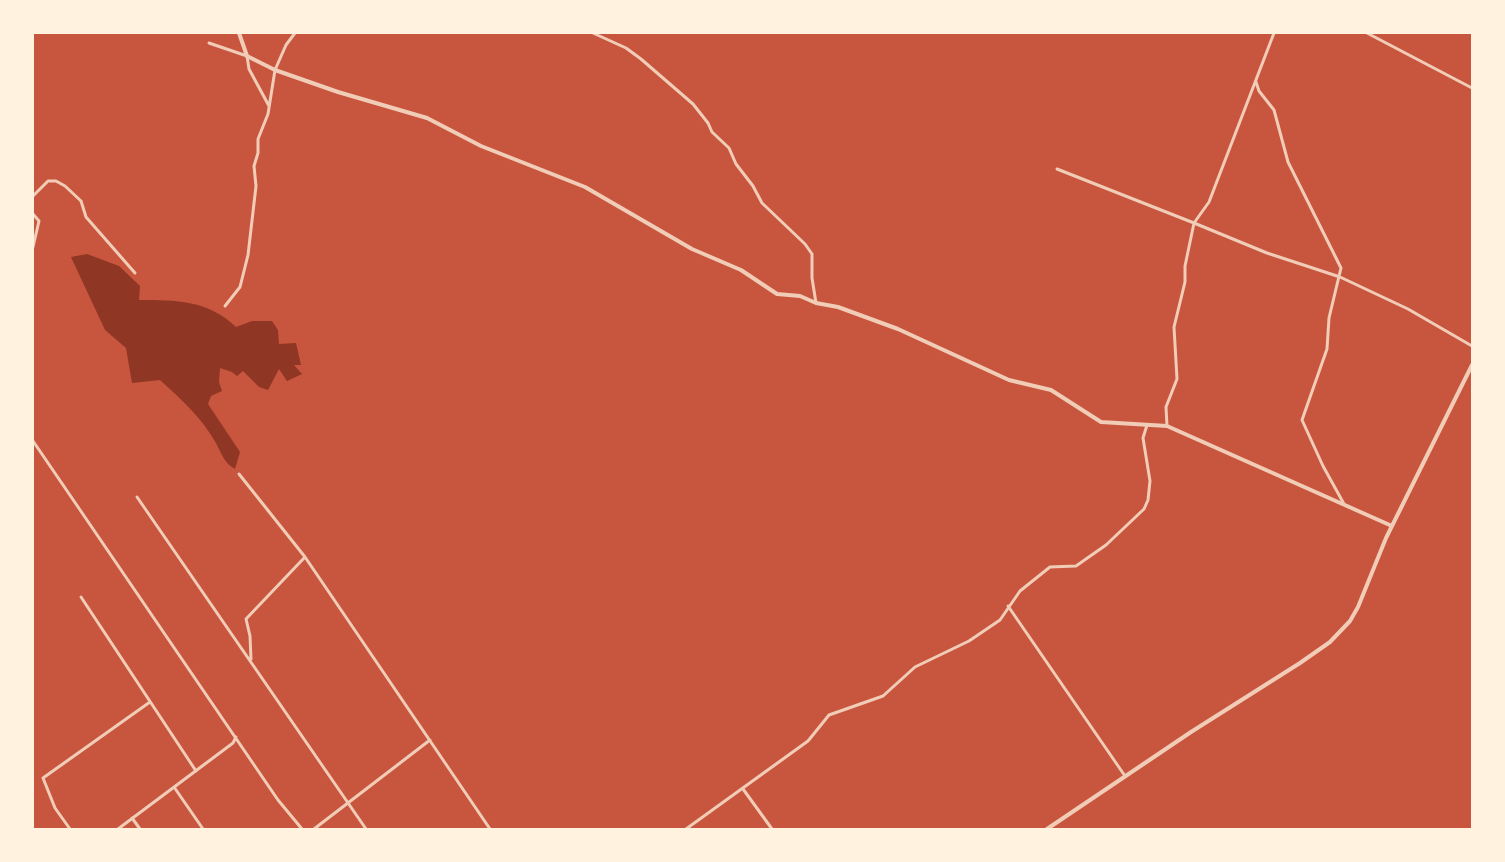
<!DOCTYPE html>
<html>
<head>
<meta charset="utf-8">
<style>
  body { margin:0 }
  #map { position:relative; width:1505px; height:862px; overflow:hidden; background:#c8553d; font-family:Georgia,serif }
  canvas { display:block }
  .frame { position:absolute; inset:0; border:34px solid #fff3e0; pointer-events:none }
</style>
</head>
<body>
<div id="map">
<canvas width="1505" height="862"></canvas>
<div class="frame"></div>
</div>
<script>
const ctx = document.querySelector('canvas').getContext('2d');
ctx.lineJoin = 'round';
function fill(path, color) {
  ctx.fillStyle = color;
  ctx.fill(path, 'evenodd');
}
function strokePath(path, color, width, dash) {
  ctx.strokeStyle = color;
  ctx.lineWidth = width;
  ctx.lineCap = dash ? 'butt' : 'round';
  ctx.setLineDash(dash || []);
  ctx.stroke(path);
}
fill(new Path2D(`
  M87,254l32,12 21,20 -1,14c37,0 69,0 97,27l16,-6h20l6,9 1,14 17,-1 5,22h-7l8,9 -15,7 -8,-12 -11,21 -9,-3 -16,-16 -6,5 -5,-4 -12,-4 -1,14 3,9 -11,5 -3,8 32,48 -5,17c-10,-5 -14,-16 -19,-26 -14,-25 -35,-44 -56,-63l-28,3 -6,-35 -21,-18 -34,-73z`), '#8f3625');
strokePath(new Path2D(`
  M593,33l33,15 15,11 52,45 15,19 4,9 17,16 7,16 17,22 9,17 43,41 7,10v24l4,25
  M1274,33l-65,169 -15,21 73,30 73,24 68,32 64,37
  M1367,33l105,55
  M209,43l38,13 2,13 20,37
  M1256,82l3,9 15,19 14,52 53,106 -12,50 -2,31 -25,71 21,46 21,38
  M1057,169l137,54 -9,43v16l-11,45 3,52 -11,28 1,19
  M33,196l15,-15h8l9,5 16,15 5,16 49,56
  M33,214l6,7 -6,26
  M225,306l15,-19 8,-32 8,-69 -2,-20 4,-13v-14l10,-25 7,-44 11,-25 9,-12
  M33,441l245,359 24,29
  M239,474l66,83 185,272
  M137,497l229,332
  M81,597l115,174
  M1008,606l117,170
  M251,659l-1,-23 -4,-17 59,-62
  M174,787l29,42
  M743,789l29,40
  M132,818l8,11
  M70,829l-15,-21 -12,-30 107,-76
  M118,829l115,-86 3,-6
  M314,829l116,-89
  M686,829l122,-88 21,-26 54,-19 32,-29 54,-26 31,-21 20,-29 30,-24 26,-1 30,-21 38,-36 4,-9 2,-19 -7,-43 4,-13`), '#f1ccb7', 3);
strokePath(new Path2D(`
  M239,33l8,23 28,14 63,22 89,26 54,28 104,41 107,62 49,21 36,24 23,2 16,7 22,4 60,22 111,51 42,10 50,32 66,4 225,100
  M1047,829l144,-97 109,-69 30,-21 20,-21 8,-14 28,-69 86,-173`), '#f1ccb7', 4);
</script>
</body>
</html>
